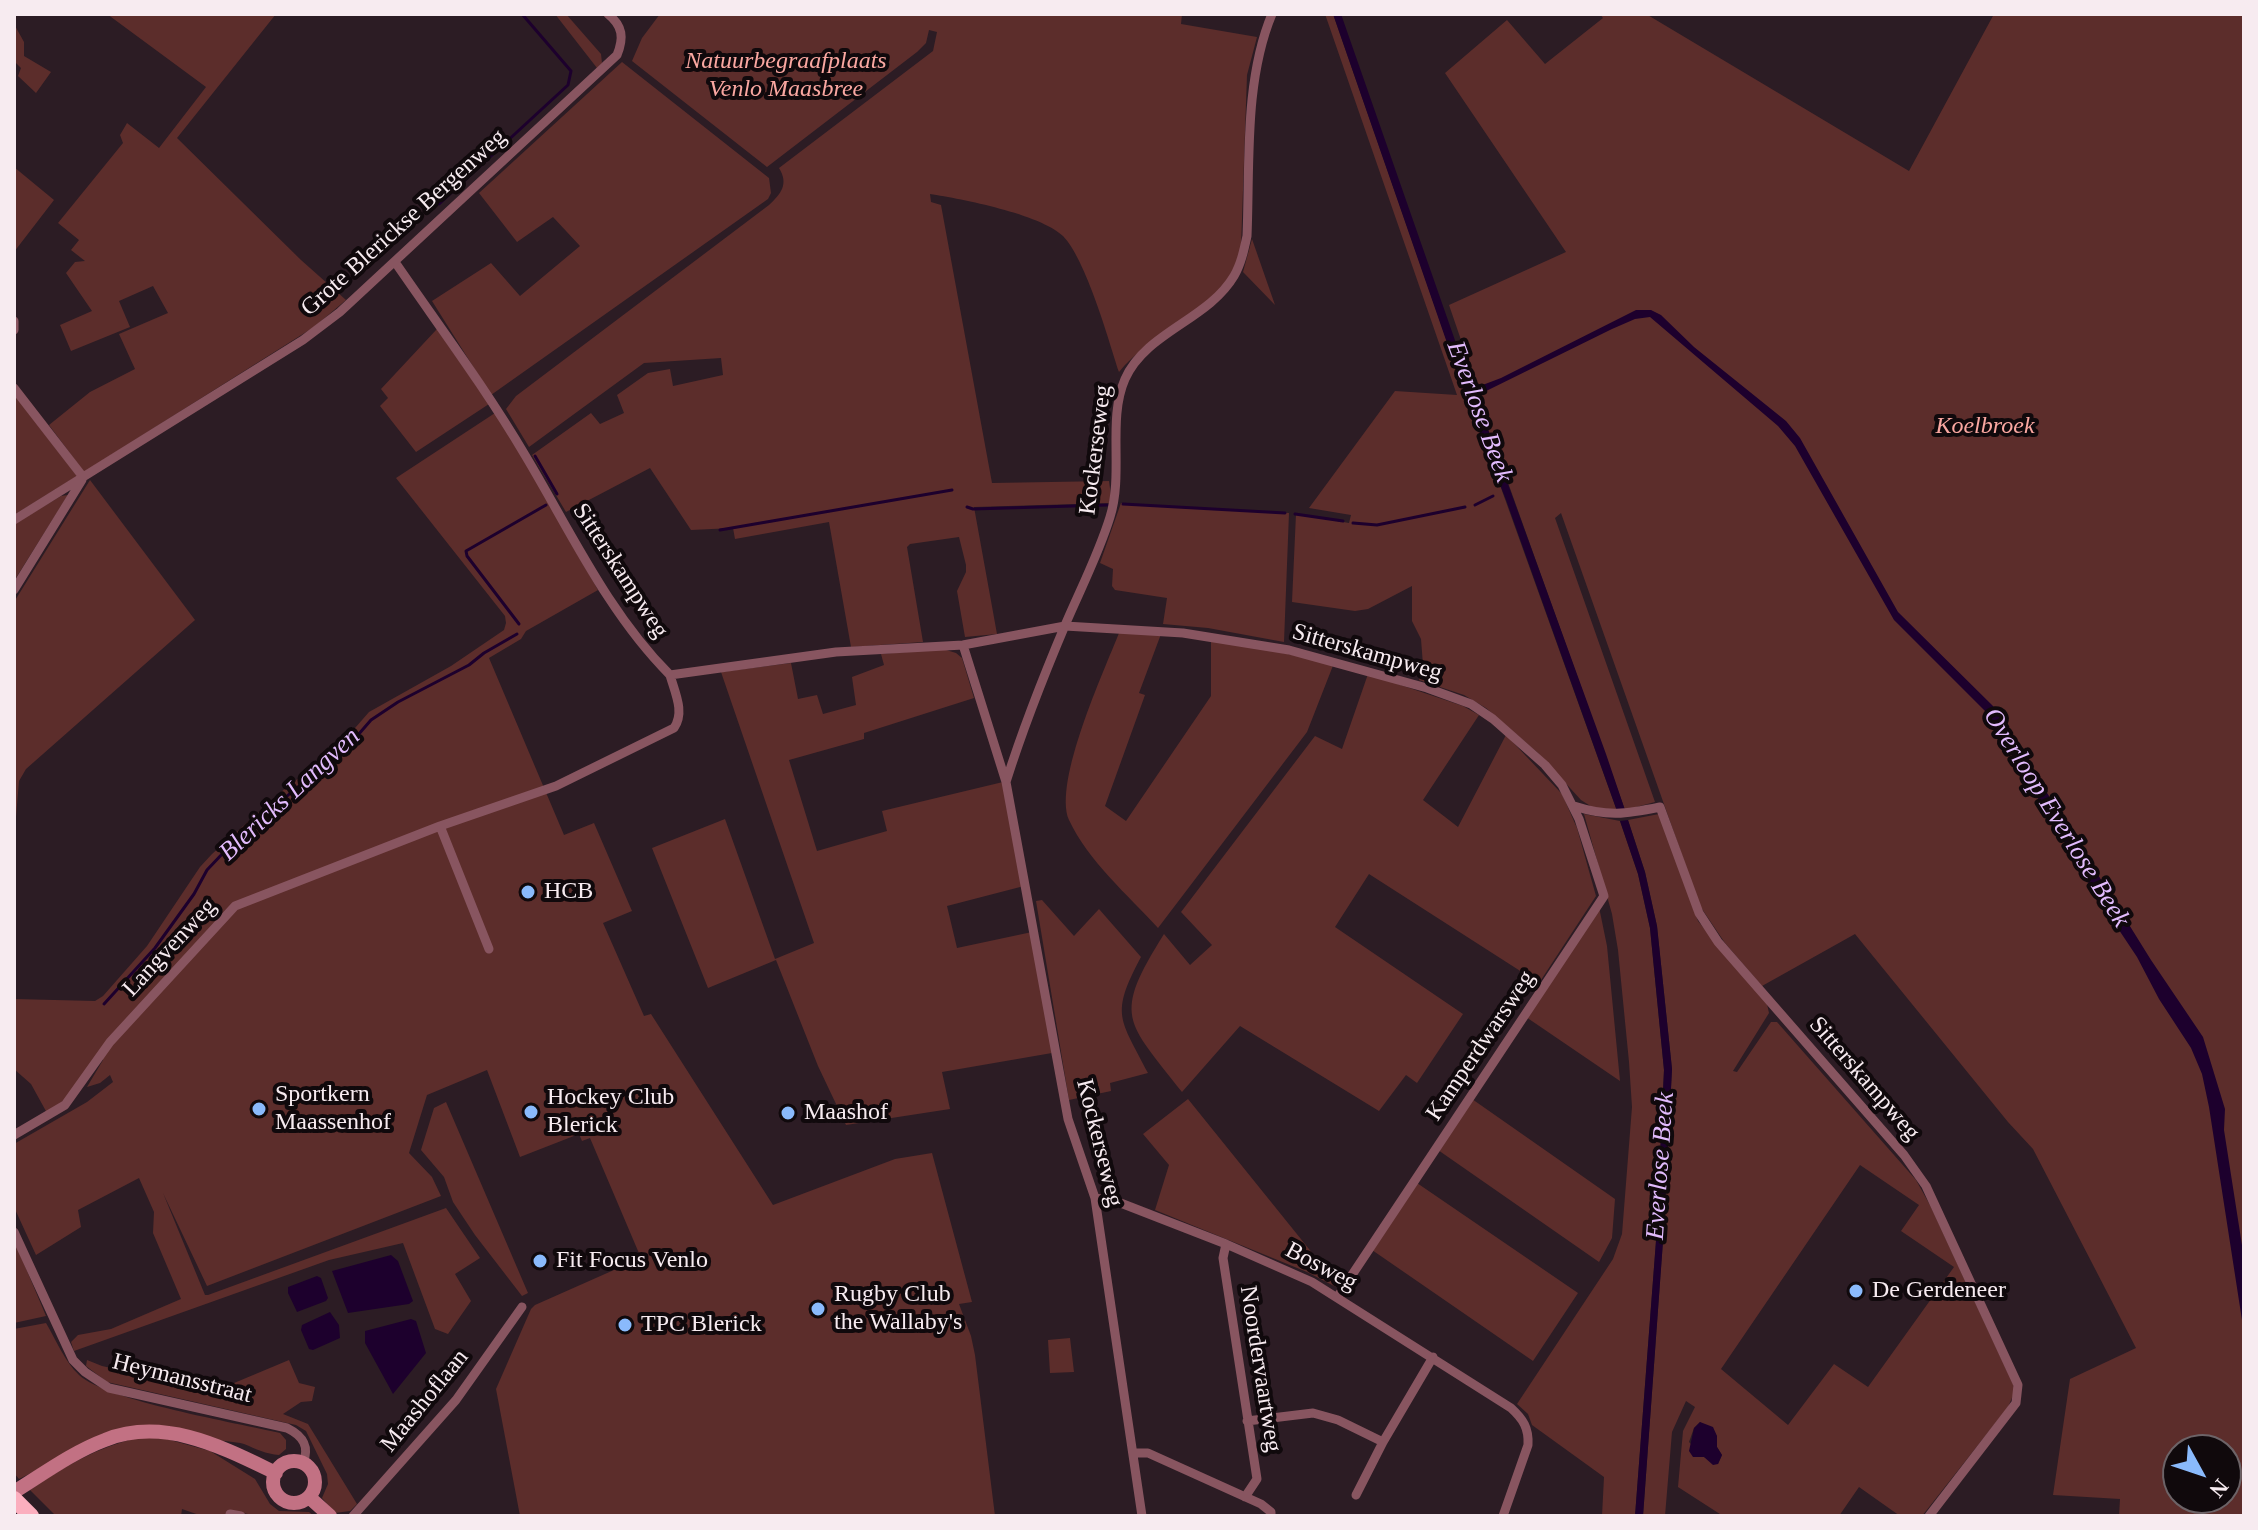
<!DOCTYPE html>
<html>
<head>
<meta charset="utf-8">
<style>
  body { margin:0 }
  #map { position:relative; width:2258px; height:1530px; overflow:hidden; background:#2c1c24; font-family:Georgia,serif }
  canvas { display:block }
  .frame { position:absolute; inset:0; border:16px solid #f7ebf0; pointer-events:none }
  .north { position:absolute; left:2162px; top:1434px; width:80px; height:80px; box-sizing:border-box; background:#10090c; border:2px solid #6c6367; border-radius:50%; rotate:130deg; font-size:22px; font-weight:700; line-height:32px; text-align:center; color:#f7ebf0 }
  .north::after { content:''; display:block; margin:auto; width:28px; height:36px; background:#8abafc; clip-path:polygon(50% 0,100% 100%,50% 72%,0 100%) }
</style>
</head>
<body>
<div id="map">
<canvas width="2258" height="1530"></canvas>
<div class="frame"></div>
<div class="north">N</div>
</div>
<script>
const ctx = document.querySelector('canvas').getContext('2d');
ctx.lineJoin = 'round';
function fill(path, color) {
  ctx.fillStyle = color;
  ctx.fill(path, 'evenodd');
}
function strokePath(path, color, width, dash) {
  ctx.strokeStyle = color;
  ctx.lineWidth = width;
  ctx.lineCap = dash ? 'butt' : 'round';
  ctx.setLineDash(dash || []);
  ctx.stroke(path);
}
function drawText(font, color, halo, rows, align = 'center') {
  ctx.font = font + ' Georgia,serif';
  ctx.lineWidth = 8;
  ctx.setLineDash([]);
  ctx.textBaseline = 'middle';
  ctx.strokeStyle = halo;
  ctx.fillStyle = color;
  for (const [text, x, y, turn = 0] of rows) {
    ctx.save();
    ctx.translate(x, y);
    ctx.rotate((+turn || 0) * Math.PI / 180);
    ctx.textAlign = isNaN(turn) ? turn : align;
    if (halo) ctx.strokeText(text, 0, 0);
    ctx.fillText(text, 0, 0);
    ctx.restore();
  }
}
fill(new Path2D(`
  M107,14h169l-99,124 124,122 45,40 -32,27 -230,145 -35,-47 41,-33 45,-23 -16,-35 49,-21 -15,-27 -34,15 11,26 -59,24 -11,-26 32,-14 -26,-38 9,-11 10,-1 -14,-11 8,-10 -21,-17 65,-80 -3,-8 7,-12 32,25 47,-61z
  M555,14h11l35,40 1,9 -5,5z
  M660,14h522l-1,10 76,13 -10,38 -6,172c-2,7 -5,16 -8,24 -19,39 -85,64 -114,101 -11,-34 -33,-112 -56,-136 -23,-22 -101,-37 -133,-42l1,8 10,3 51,278 117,-2 3,22 -138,4 23,127 -32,3 -8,-46 9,-19v-7l-7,-28 -49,7 -3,3 16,95 -72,5 -22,-125 -94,17 -2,-11 -42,2 -41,-62 -84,44 -34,-57 59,-42 9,11 24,-11 -7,-18 31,-22 22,-4 3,17 50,-11 -2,-17 -77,5 -115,84 -23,-38 10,-13 253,-191c12,-11 20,-21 10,-37l154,-117 4,-19 -8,-2 -3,13 -9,9 -150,115 -135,-106 10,-23z
  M1325,14h8l131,376 5,-7 -4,-9 7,-2 -23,-67 117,-53 -121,-179 62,-53 38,44 58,-46 -3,-4h46l263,157 85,-157h250v1502h-125l1,-17 -67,-4 17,-116 66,-31 -103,-199 -25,-27 -153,-188 -93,52 -37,-43 -25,-37 -139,-393 -6,5 100,284 -30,8 -129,-361h-9l130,362 -25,-4 -11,-7 -43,-47 -52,-45 -22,-13 -45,-15 4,-15 -2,-26 -9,-18v-35l-44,23 -13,2 -63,-9 4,-88 53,9 2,-8 -42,-7 86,-117 62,4zM2178,1450h48v48h-48z
  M14,24l10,18v14l27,16 -15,21 -18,-17 3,-8 -7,-7z
  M622,62l147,116 2,15 -3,6 -277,196 -59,-94 59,-38 29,33 60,-50 -27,-29 -36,25 -38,-49z
  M14,167l40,33 -40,52z
  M1252,239l23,66 -32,-33z
  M437,329l52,75 -73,48 -36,-46 8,-8 -7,-9z
  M14,394l63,82 -63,39z
  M495,413l25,39 78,138 -72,41 -5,8 -32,19 75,177 30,-12 38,88 -29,12 41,93 7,-2 122,191 122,-46 37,-6 40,149 -13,2 12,32 4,19 20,161h-475l-24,-127 35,-80 4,-4 106,-47 -51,-120 -8,3 -3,-7 -59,23 -33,-87 -60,25 -18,58 23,24 9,19 -234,90 -44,-93 42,102h3l238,-87 34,50 -25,16 16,27 -23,33 -13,-5 -32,-86 -74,17 -255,91 -3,-9 7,-7 33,-6 70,-30 -28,-66 1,-21 -15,-34 -61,32 3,17 -45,28 -22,-48v-63l73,-42 26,-20 -3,-7 -10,8 -13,4 16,-27 -3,-8 -32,46 -21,15 -16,-29 -17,-15v-70l81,2 8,-5 44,-50 53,-79 12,-13 78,-70 38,-25 41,-47 82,-46 53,-36 2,-7 -1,-7 -109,-138z
  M90,480l105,140 -169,149 -7,12 -5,60v-239z
  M68,495l-54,86v-57l47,-28z
  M1121,503l168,10 -5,129 -76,-14 -45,-4 4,-26 -52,-8 -3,-4 1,-17 -13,-6z
  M1119,633l42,1 -22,59 6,2 -40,111 21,15 85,-125v-57l123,24 -27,69 -149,196c-30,-33 -70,-67 -89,-108 -16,-38 35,-149 50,-187z
  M943,649l13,4 6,5 12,40 -110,35v6l-75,21 28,91 70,-20 -5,-20 121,-29 21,104 -77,20 10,42 75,-16 20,121 -110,19 8,37 -104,16 -28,-59 -42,-106 -68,28 -56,-140 73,-29 50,140 39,-16 -93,-271 70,-9 7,36 19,-4 6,19 33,-9 -4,-28 32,-12 -3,-11z
  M1368,674l95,32 16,9 -56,85 35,27 48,-92 56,59 15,34 19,68 -57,87 -170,-109 -34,53 128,87 -46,69 -11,-8 -27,36 -139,-85 -58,66c-56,-72 -70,-75 -18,-158l26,31 22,-20 -31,-33 134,-176 27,13z
  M1584,814l36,7 18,53 12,54 14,142 -8,171 -21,275h-33l2,-39 -72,-52 -4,-11 -11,-10 96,-145 9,-25 10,-127 -3,-45 -11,-112 -6,-36z
  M1659,814l39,107 69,83 2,9 -36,58 4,1 34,-50h6l139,158 15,27 82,177 2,7 -7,16 -86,109h-22l-41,-29 -20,29h-116l-45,-29 5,-56 12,-24 -9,-6 -14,31 -7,84h-22l20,-275 9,-172 -15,-143 -12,-54 -17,-52zM1860,1165l59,40 -18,26 53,36 -86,120 -34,-23 -46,61 -67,-56zM1700,1422l17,14v11l5,8 -4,9 -14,-7 -15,-15 5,-14z
  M1042,900l32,36 25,-27 42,48c-31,58 -21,61 7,116l-38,10 1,8 -42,9 -33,-199z
  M1599,907l8,39 13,135 -94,-64z
  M1188,1099l150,186 -2,2 -29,-15 -152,-62 14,-45 -26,-31z
  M1472,1099l143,100 -3,39 -13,24 -161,-112z
  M446,1102l82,191 -6,3 -47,-61 -22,-33 -9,-25 -23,-27 13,-42z
  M1417,1183l161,110 -45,68 -161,-111z
  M14,1240l32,76 -32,7z
  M46,1323c10,17 19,39 33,52 28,26 159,48 201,58l6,7v9l-7,6c-13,-1 -23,-6 -35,-11 -10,-3 -20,-2 -30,-5 -8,-3 -15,-6 -23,-8 -75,-20 -110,18 -172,48l-5,-6v-144z
  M1070,1338l4,34 -24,1 -2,-33z
  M87,1360l15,6 113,25 74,-31 10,23 16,4 -3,14 -11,1 -18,12 25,10 49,80 -7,7 -15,2 -13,-15 6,-14 -1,-10 -21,-43 -10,-6 -189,-43 -21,-16z
  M137,1438h26l47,13 45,28 15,25 9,7 30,1 5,4h-54l-30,-5 -2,5h-26l-20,-7 -1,7h-125l-26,-26c33,-23 68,-43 107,-52z`), '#5c2d2b');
fill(new Path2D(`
  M1333,14h8l131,375 29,-11 135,-68h15l10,5 33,32 92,74 14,17 98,174 95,94 158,254 52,77 22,72 -1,21 20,128v75l-35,-226 -7,-33 -11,-26 -32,-49 -22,-42 -40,-60 -110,-184 -93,-93 -99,-174 -17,-20 -128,-109 -15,2 -23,10 -136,67 130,358 19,56 -8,1 -111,-311 -43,-111z
  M1628,820l17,52 12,54 15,143 -9,172 -20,275h-8l21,-275 8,-171 -14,-142 -12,-54 -18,-53z
  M391,1255l7,6 15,40 -4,3 -61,9 -16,-42z
  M317,1276l4,2 7,20 -2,3 -29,11 -9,-19v-6z
  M330,1312l9,13 1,13 -27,12 -4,-1 -8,-19 1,-5z
  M411,1319l5,2 10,32 -33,41 -28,-51v-12z
  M1700,1422l13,5 4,9v11l5,8 -4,9 -5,1 -9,-8h-11l-4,-6 5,-23z`), '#1d002d');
strokePath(new Path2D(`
  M439,204l129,-119 3,-14 -49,-57
  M535,456l22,38
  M1123,504l162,9
  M1475,505l18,-9
  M967,507l6,2 134,-4
  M1295,514l48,7
  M1353,523l24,2 88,-18
  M720,530l232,-40
  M519,624l-52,-68 -1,-5 80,-46
  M104,1004l51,-56 39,-54 13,-24 17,-18 71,-63 36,-23 40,-46 27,-18 71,-37 15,-12 33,-19`), '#1d002d', 3);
strokePath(new Path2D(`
  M395,262c44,64 91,127 130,193 45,75 83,158 145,220
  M14,321v9
  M14,388l69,89
  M14,520l289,-180 37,-28 277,-257c7,-17 6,-29 -9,-41
  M14,590l68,-110
  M963,645l43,137 62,337 27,79 47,318
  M670,675l166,-23 127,-7 102,-19 118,7 106,17 138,38 44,16 22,15 52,46 17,20 17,34 25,77 -266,400
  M1006,782c17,-54 38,-107 60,-159 15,-35 33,-70 44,-106 14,-44 -3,-97 15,-138 21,-47 83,-59 109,-103 7,-12 10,-26 13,-40 3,-72 -3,-155 25,-222
  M1574,806c34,11 52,8 86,1l39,106 19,29 186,213 22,31 92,199 -2,18 -87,113
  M440,826l49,123
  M14,1135l51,-30 45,-63 125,-136 205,-80 116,-40 118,-58c11,-16 1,-35 -4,-53
  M1095,1198l23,4 108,42 86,38 199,126c12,11 18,20 17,37l-25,71
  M14,1232l59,128 12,12 24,16 178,40c16,8 23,18 16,35
  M1226,1244l-3,14 34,221 -12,18
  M1247,1421l66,-8 25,7 45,22
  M1133,1453h15l113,51 10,8v4
  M1356,1495l27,-53 50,-85
  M230,1514l11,2
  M353,1516l103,-116 66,-93`), '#885560', 9);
strokePath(new Path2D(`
  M273 1482a21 21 0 1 1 42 0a21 21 0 1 1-42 0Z
  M14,1492c29,-18 59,-40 91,-52 59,-24 119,8 171,33
  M309,1497l21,19`), '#c27183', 14);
strokePath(new Path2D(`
  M14,1499l17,17`), '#fbaebe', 16);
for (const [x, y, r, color] of [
  [528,892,8,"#8abafc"],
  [259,1109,8,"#8abafc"],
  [531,1112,8,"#8abafc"],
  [788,1113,8,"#8abafc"],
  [540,1261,8,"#8abafc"],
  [1856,1291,8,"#8abafc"],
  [818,1309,8,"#8abafc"],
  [625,1325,8,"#8abafc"]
]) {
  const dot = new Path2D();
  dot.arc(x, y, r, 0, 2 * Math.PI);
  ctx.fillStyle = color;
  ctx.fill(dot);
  strokePath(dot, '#10090c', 3);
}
drawText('italic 24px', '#faa7a1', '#10090c', [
  ["Natuurbegraafplaats",786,62],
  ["Venlo Maasbree",786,90],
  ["Koelbroek",1985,427]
]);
drawText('24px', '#f7ebf0', '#10090c', [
  ["Grote Blerickse Bergenweg",404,223,-42],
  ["Kockerseweg",1096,450,-83],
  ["Sitterskampweg",620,571,57],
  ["Sitterskampweg",1367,653,16],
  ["Langvenweg",170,948,-47],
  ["Kamperdwarsweg",1481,1046,-56],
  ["Sitterskampweg",1864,1079,49],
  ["Kockerseweg",1099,1143,76],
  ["Bosweg",1321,1267,28],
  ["Noordervaartweg",1260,1369,81],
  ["Heymansstraat",182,1379,14],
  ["Maashoflaan",425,1401,-51]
]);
drawText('24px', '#f7ebf0', '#10090c', [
  ["HCB",544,892],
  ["Sportkern",275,1095],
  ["Maassenhof",275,1123],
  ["Hockey Club",547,1098],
  ["Blerick",547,1126],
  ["Maashof",804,1113],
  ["Fit Focus Venlo",556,1261],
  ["De Gerdeneer",1872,1291],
  ["Rugby Club",834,1295],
  ["the Wallaby's",834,1323],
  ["TPC Blerick",641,1325]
], 'left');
drawText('italic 26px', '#e2bbfd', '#10090c', [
  ["Everlose Beek",1479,412,70],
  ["Blericks Langven",290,795,-43],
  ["Overloop Everlose Beek",2056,818,58],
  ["Everlose Beek",1661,1166,-86]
]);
</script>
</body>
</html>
